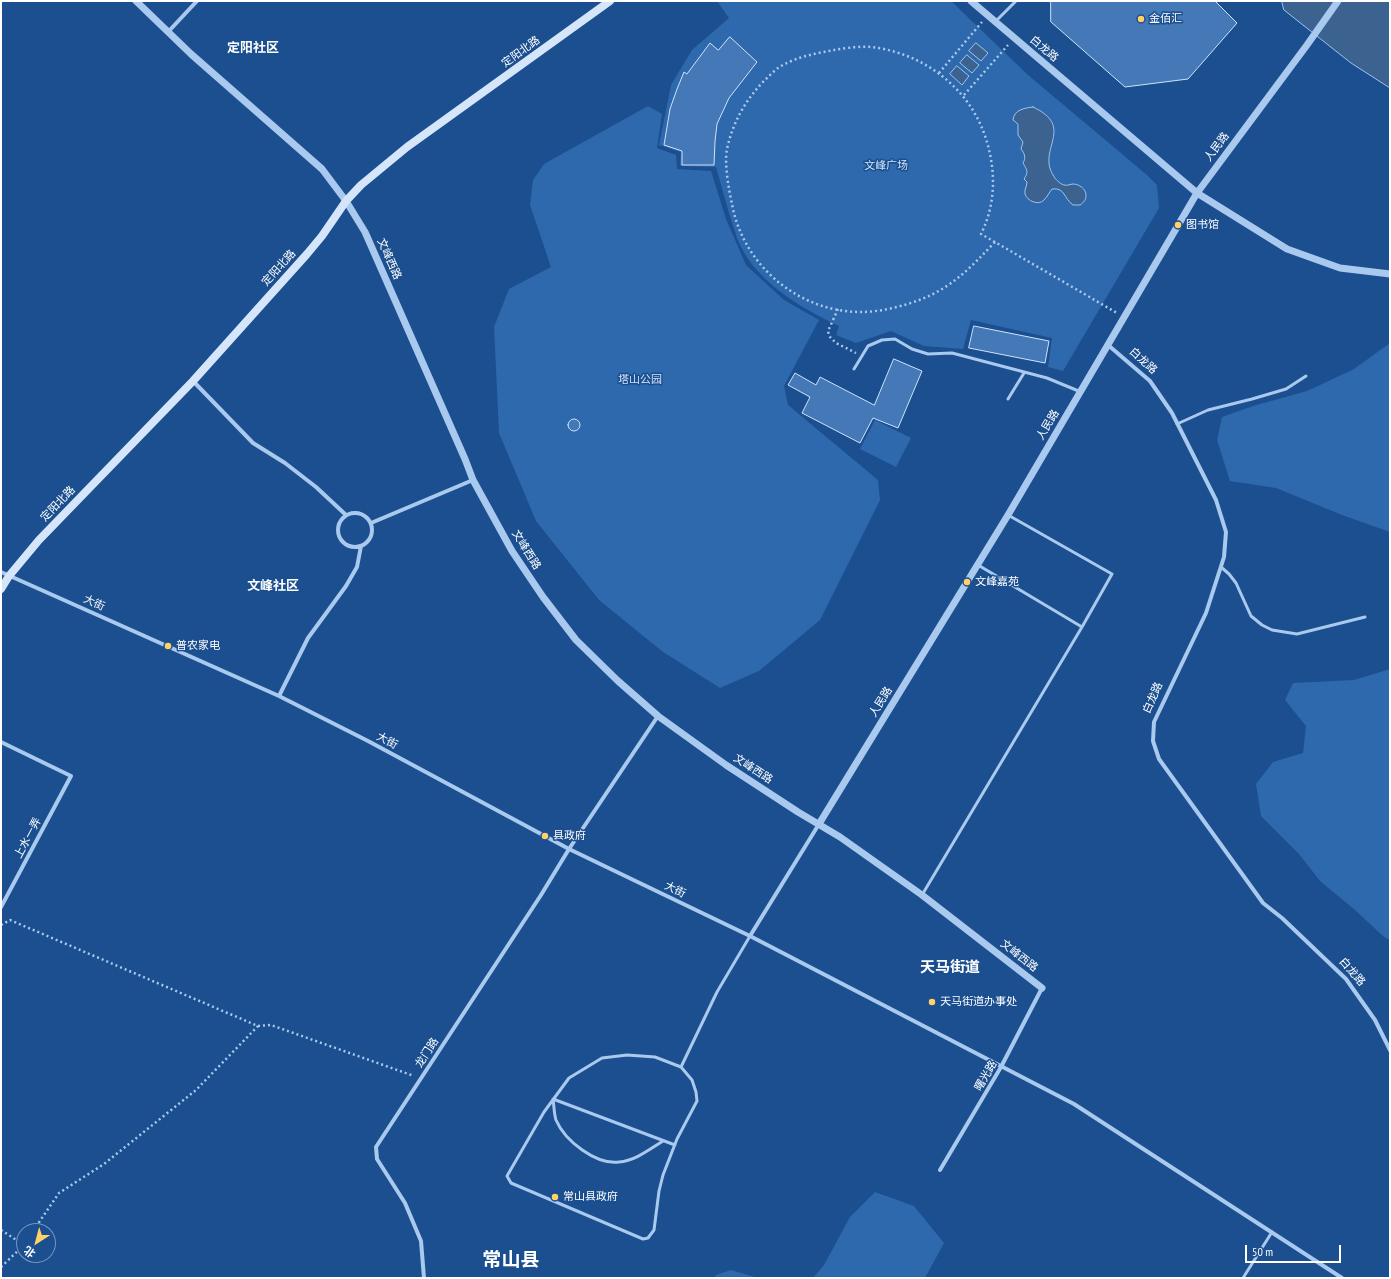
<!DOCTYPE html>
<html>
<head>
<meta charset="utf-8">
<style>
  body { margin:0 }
  #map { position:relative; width:1391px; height:1279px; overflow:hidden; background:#1b4f8f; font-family:"PT Sans Narrow","Noto Sans SC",sans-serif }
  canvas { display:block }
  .frame { position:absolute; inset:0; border:2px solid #fff; pointer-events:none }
  .north { position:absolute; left:16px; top:1223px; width:40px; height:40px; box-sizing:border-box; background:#1b4f8f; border:1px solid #7695bc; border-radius:50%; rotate:216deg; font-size:11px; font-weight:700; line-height:16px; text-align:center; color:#fff }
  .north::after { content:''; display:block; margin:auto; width:14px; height:18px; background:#ffd166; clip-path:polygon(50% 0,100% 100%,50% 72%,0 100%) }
  .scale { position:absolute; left:1245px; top:1245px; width:96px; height:18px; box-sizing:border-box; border:2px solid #fff; border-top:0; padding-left:5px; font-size:12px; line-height:14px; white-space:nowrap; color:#fff; -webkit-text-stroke:3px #1b4f8f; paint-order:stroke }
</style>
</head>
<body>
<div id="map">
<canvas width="1391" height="1279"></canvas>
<div class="frame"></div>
<div class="north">北</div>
<div class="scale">50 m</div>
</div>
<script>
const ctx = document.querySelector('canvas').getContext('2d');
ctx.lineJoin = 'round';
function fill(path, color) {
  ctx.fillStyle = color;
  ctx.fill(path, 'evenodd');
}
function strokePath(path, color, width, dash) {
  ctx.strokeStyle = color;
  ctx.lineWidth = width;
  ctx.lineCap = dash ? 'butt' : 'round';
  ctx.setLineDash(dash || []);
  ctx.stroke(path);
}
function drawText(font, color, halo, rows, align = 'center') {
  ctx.font = font + ' "PT Sans Narrow","Noto Sans SC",sans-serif';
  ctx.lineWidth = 3;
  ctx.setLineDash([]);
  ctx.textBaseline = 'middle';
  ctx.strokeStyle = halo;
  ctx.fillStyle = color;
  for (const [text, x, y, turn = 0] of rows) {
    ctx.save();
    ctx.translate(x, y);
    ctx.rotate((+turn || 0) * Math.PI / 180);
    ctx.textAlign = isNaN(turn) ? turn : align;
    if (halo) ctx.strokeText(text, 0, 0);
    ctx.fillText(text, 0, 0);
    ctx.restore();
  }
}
fill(new Path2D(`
  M717,1h234l77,74 119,100 10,10 2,23 -96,163 -15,-4 4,-29 -81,-18 -8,29 -39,-3 -33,-15 -35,12 -20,-8 3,-9c-39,-18 -86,-46 -102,-88 -8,-23 -14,-47 -21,-71l-36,-1 1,-14 -22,-7 12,-60 21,-35 37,-32z
  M648,106l14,8 -5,34 19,7 1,14 34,2 15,48 20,46 38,35 35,20 -35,66 4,19 90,75 2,20 -60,120 -61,51 -39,17 -57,-36 -64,-52 -63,-79 -37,-88 -5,-106 15,-38 42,-22 -21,-62 3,-25 11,-16z
  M1390,343v189l-48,-17 -66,-27 -46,-7 -13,-41 5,-23 31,-11 54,-15 47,-22z
  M875,420l36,18 -15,29 -36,-18z
  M1390,669v271l-6,-3 -29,-27 -35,-29 -21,-27 -38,-38 -5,-32 17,-22 30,-9 3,-27 -21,-26 8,-17 61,-3z
  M875,1192l39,14 30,37 -19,35h-112l11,-13 26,-48z
  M731,1270l27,8h-44l2,-3z`), '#2e69ad');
const water = new Path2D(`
  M1282,1h108v87l-39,-25 -67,-53z
  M976,43l12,10 -7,8 -12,-10z
  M967,55l12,10 -7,8 -12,-10z
  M957,66l12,10 -7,9 -12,-11z
  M1033,107c43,20 4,42 20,68 2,4 7,9 11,10 3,1 7,-1 9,-1 6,0 13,5 13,11 0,5 -2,7 -6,10h-7c-9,-6 -8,-18 -21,-16 -3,4 -5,8 -8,11 -5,6 -17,1 -19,-6 -1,-4 2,-8 2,-12l-3,-3c5,-7 3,-9 -1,-16 3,-5 2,-9 -2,-14l2,-7 -5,-7v-11l-5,-4c1,-10 11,-12 20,-13z`);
fill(water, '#3c6290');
strokePath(water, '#9cc4f0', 1);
const building = new Path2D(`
  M1051,1h164l22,22 -49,56 -63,8 -74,-65z
  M730,37l27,25 -28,36 -12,26 -2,17 -1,24h-32v-14l-18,-6 6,-36 7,-20 7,-17 3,2 23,-31 8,7z
  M974,326l75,15 -4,22 -76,-15z
  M894,359l28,12 -24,57 -25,-10 -13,25 -58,-30 8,-16 -22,-12 7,-12 21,12 4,-8 54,28z
  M568 425a6 6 0 1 1 12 0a6 6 0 1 1-12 0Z`);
fill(building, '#4478b7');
strokePath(building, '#cfe3fa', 1);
strokePath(new Path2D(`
  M939,73l43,-51
  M964,95l44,-50
  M995,242c-23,24 -41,44 -73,57 -18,7 -41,13 -61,13 -63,0 -118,-47 -129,-108 -3,-14 -8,-40 -5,-55 6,-28 20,-52 41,-72 4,-4 8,-8 13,-11 14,-8 31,-12 48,-15 16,-3 34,-6 50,-3 50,9 92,43 107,91 10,31 10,65 -5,95l14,8 122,71
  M838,309l-10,22 1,5 7,7 20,10
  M1,925l9,-5 248,106 13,-1 143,51
  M1,1230l23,15
  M33,1231l26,-38 45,-29 92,-74 62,-64
  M1,1267l23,-22`), '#a9c9ee', 2.5, [2, 3]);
strokePath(new Path2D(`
  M996,21l20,-20
  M854,369l14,-23 14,-6 13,-1 17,10 16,5 24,-1 95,25 34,14
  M1008,399l16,-26
  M1177,424l31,-14 44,-11 34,-10 20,-13
  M978,565l104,62
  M1221,567l8,7 7,9 15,33 11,9 10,5 25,4 68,-17
  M922,895l160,-268 30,-53 -104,-59
  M627,1055l28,2 26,10 11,13 4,12 1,9 -20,38 -14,36 -4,16 -5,39 -6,8 -5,1 -132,-56 -4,-7 37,-64 25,-34 33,-20z
  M681,1067l36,-75 33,-56
  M663,1141c-13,8 -28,20 -44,21 -23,3 -54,-21 -63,-42 -2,-6 -2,-15 -3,-21l122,46
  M1243,1278l29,-46`), '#a9c9ee', 3);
strokePath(new Path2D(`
  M168,32l29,-31
  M1108,345l42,36 22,32 44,87 10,32 -2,25 -18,56 -52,109 -1,19 6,18 104,144 19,15 64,61 29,41 15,30
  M193,381l60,62 32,20 31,24 30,28
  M338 530a17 17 0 1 1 34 0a17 17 0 1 1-34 0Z
  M371,523l102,-43
  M1,572l278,124 89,45 201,108 181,87
  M279,696l29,-58 38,-52 11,-19 4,-21
  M1,742l70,34 -70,131
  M819,824l-69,112 324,168 268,174
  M940,1170l61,-103 41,-79
  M424,1278l-3,-37 -16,-38 -28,-44 -1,-12 165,-252 28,-46 89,-133`), '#a9c9ee', 4);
strokePath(new Path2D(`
  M136,1l55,53 131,115 24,32 19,31 100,227 8,21 39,71 31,46 33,43 42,41 40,35 68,49 72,47 42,25 82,58 120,93
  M971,1l226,192 90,56 53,19 50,6
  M819,824l189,-309 189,-322 110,-148 31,-44`), '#a9c9ee', 7);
strokePath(new Path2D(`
  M1,589l8,-13 30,-36 154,-159 114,-127 15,-18 24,-35 15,-16 46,-38 203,-146`), '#d6e6fa', 8);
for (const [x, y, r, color] of [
  [1141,19,4,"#ffd166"],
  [1178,225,4,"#ffd166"],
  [967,582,4,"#ffd166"],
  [168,646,4,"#ffd166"],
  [545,836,4,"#ffd166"],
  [932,1002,4,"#ffd166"],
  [555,1197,4,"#ffd166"]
]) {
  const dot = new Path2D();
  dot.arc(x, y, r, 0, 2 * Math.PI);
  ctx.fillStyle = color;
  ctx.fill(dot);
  strokePath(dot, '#1b4f8f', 1.5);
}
drawText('11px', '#fff', '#1b4f8f', [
  ["金佰汇",1149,19],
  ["图书馆",1186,225],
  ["文峰嘉苑",975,582],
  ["普农家电",176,646],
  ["县政府",553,836],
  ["天马街道办事处",940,1002],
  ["常山县政府",563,1197]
], 'left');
drawText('11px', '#fff', '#1b4f8f', [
  ["白龙路",1044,49,40],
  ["定阳北路",521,52,-36],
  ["人民路",1217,147,-53],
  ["文峰西路",389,259,66],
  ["定阳北路",279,268,-48],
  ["白龙路",1143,361,42],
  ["人民路",1048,425,-59],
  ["定阳北路",58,504,-46],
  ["文峰西路",526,550,58],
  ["大街",94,603,24],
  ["白龙路",1153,698,-66],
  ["人民路",881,702,-58],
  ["大街",387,741,28],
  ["文峰西路",753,769,33],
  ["上水一弄",28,838,-62],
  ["大街",675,890,26],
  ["文峰西路",1019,956,38],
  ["白龙路",1352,972,49],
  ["龙门路",427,1053,-57],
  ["曙光路",986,1076,-60]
]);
drawText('11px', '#cfe3fa', '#1b4f8f', [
  ["文峰广场",886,166],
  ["塔山公园",640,380]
]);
drawText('bold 13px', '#fff', '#1b4f8f', [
  ["定阳社区",253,48],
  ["文峰社区",273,586]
]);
drawText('bold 15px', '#fff', '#1b4f8f', [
  ["天马街道",950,968]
]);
drawText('bold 19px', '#fff', '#1b4f8f', [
  ["常山县",511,1261]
]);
</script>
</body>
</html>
